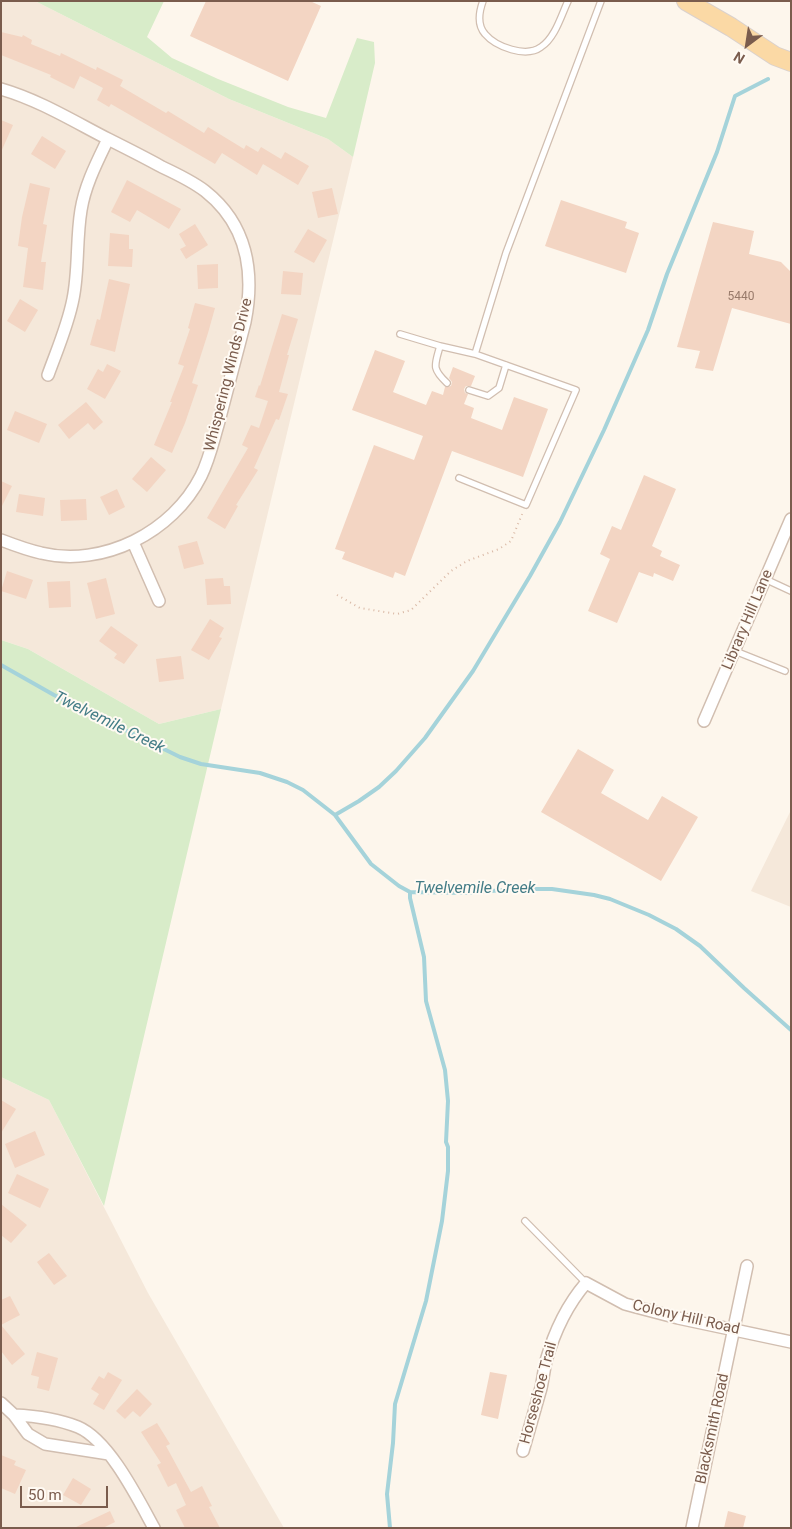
<!DOCTYPE html>
<html>
<head>
<meta charset="utf-8">
<style>
  body { margin:0 }
  #map { position:relative; width:792px; height:1529px; overflow:hidden; background:#fdf6ec; font-family:Roboto,sans-serif }
  canvas { display:block }
  .frame { position:absolute; inset:0; border:2px solid #7a5c4d; pointer-events:none }
  .north { position:absolute; left:722px; top:20px; width:50px; height:50px; -webkit-text-stroke:4px #fffaf3; paint-order:stroke; rotate:211deg; font-size:14px; font-weight:700; line-height:20px; text-align:center; color:#7a5c4d }
  .north::after { content:''; display:block; margin:auto; width:18px; height:22px; background:#7a5c4d; clip-path:polygon(50% 0,100% 100%,50% 72%,0 100%) }
  .scale { position:absolute; left:20px; top:1486px; width:88px; height:22px; box-sizing:border-box; border:2px solid #7a5c4d; border-top:0; padding-left:6px; font-size:15px; line-height:18px; white-space:nowrap; color:#7a5c4d; -webkit-text-stroke:4px #fffaf3; paint-order:stroke }
</style>
</head>
<body>
<div id="map">
<canvas width="792" height="1529"></canvas>
<div class="frame"></div>
<div class="north">N</div>
<div class="scale">50 m</div>
</div>
<script>
const ctx = document.querySelector('canvas').getContext('2d');
ctx.lineJoin = 'round';
function fill(path, color) {
  ctx.fillStyle = color;
  ctx.fill(path, 'evenodd');
}
function strokePath(path, color, width, dash) {
  ctx.strokeStyle = color;
  ctx.lineWidth = width;
  ctx.lineCap = dash ? 'butt' : 'round';
  ctx.setLineDash(dash || []);
  ctx.stroke(path);
}
function drawText(font, color, halo, rows, align = 'center') {
  ctx.font = font + ' Roboto,sans-serif';
  ctx.lineWidth = 4;
  ctx.setLineDash([]);
  ctx.textBaseline = 'middle';
  ctx.strokeStyle = halo;
  ctx.fillStyle = color;
  for (const [text, x, y, turn = 0] of rows) {
    ctx.save();
    ctx.translate(x, y);
    ctx.rotate((+turn || 0) * Math.PI / 180);
    ctx.textAlign = isNaN(turn) ? turn : align;
    if (halo) ctx.strokeText(text, 0, 0);
    ctx.fillText(text, 0, 0);
    ctx.restore();
  }
}
fill(new Path2D(`
  M1,1h34l194,98 99,40 25,18 -132,552 -62,15 -131,-75 -27,-9z
  M791,810v97l-40,-16z
  M1,1077l48,23 99,193 136,235h-283z`), '#f5e8da');
fill(new Path2D(`
  M35,1h129l-17,36 25,21 46,21 70,28 38,11 31,-80 17,4 1,21 -22,94 -25,-18 -99,-40z
  M1,640l27,9 131,75 62,-15 -117,497 -55,-106 -48,-23z`), '#d8ecc9');
strokePath(new Path2D(`
  M1,665l53,30 126,62 21,7 59,9 27,9 16,8 32,25 36,49 28,22 11,6 55,1 52,-4h35l42,6 16,4 39,16 27,14 24,17 44,42 47,42
  M335,815l24,-14 20,-14 17,-16 29,-33 48,-67 57,-95 30,-54 44,-92 44,-100 19,-56 50,-122 18,-56 33,-17
  M390,1528l-3,-34 6,-51 2,-39 31,-103 16,-80 6,-50v-24l-2,-5 2,-41 -3,-31 -19,-69 -2,-44 -14,-59v-6`), '#a5d3da', 4);
fill(new Path2D(`
  M206,1h104l11,5 -33,75 -98,-45z
  M1,32l21,5 1,-2 9,5 -1,4 29,12 1,-3 35,17 1,-3 26,13 -3,6 46,27 2,-2 36,22 4,-6 36,22 2,-4 12,7 3,-5 20,12 4,-7 24,14 -11,19 -35,-21 -6,11 -35,-22 -7,11 -104,-60 -2,3 -12,-7 6,-12 -23,-12 -6,13 -24,-12 1,-2 -50,-20z
  M1,120l12,5 -12,27z
  M42,136l24,15 -11,18 -24,-15z
  M127,180l54,29 -12,20 -32,-19 -7,12 -19,-10z
  M30,183l20,5 -7,36 4,1 -6,37h5l-3,28 -20,-3 5,-39 -10,-2 4,-29z
  M332,188l6,26 -20,4 -6,-26z
  M561,200l66,22 -2,6 14,5 -13,40 -81,-27z
  M713,222l41,9 -5,23 32,8 10,10v52l-59,-16 -19,63 -18,-3 5,-17 -23,-4z
  M195,224l13,21 -22,14 -6,-10 6,-3 -7,-12z
  M308,229l19,11 -13,23 -20,-11z
  M110,233l19,2v14h4l-1,18 -24,-1z
  M218,264v24l-20,1 -1,-24z
  M283,271l20,2 -2,22 -20,-1z
  M109,279l21,5 -15,68 -25,-7 7,-26 3,1z
  M20,299l18,11 -13,22 -18,-11z
  M195,303l20,5 -7,25 -16,50 6,2 -13,38 -13,30 -18,-8 18,-43h-2l14,-36 -6,-2 12,-35 -2,-1z
  M282,314l16,5 -11,36h2l-10,37 9,2 -9,26 -3,-1 -22,49 4,2 -22,35 2,1 -13,23 -18,-11 41,-70 -6,-3 9,-20 8,3 9,-27 -13,-4 4,-12 1,1z
  M375,350l30,11 -12,31 33,13 6,-14 11,4 2,-8 6,-1 1,-4 -3,-4 4,-11 22,9 -4,10h-5l-2,3 1,4 3,1 -4,10 10,4 -3,10 31,12 12,-33 34,12 -25,68 -71,-26 -47,125 -10,-4 -2,6 -51,-19 3,-7 -10,-3 39,-104 40,15 9,-24 -71,-26z
  M107,364l14,7 -16,28 -18,-10 11,-20 5,3z
  M86,402l17,20 -9,8 -6,-7 -19,16 -11,-14z
  M15,411l32,13 -8,19 -32,-13z
  M151,457l15,13 -19,22 -15,-13z
  M644,475l32,14 -24,57 10,5 -2,5 20,9 -7,16 -19,-8 -1,4 -14,-5 -22,51 -29,-12 22,-52 -10,-5 12,-28 9,4z
  M1,481l11,5 -11,22z
  M117,489l8,18 -16,8 -9,-18z
  M19,494l26,4 -2,18 -27,-4z
  M86,499l1,21 -26,1 -1,-21z
  M197,541l7,23 -20,5 -6,-23z
  M7,571l26,9 -7,19 -25,-8z
  M106,578l9,36 -19,5 -9,-36z
  M223,578l1,8h6l1,18 -24,1 -2,-26z
  M70,581l1,26 -22,1 -2,-26z
  M210,619l14,9 -5,9 3,1 -13,22 -18,-10z
  M111,626l27,19 -14,19 -10,-6 3,-4 -18,-13z
  M181,656l3,23 -25,3 -3,-23z
  M578,749l36,21 -13,23 47,27 14,-24 36,21 -37,64 -120,-69z
  M1,1100l15,9 -15,24z
  M35,1131l10,24 -30,13 -10,-24z
  M17,1174l32,15 -9,19 -32,-15z
  M1,1204l26,21 -16,18 -10,-8z
  M49,1253l18,23 -13,9 -17,-23z
  M10,1296l10,19 -19,10 24,29 -13,11 -11,-14v-51z
  M37,1352l21,6 -9,33 -12,-3 2,-11 -8,-2z
  M108,1372l14,8 -18,30 -11,-6 6,-10 -8,-5 8,-13 5,3z
  M490,1372l17,3 -9,44 -17,-4z
  M137,1389l15,15 -12,13 -7,-6 -8,8 -9,-8z
  M157,1423l13,21 -4,2 25,46 11,-6 10,20 -3,1 11,21h-35l-9,-18 10,-5 -10,-22 -8,4 -11,-22 4,-2 -20,-31z
  M1,1455l15,6 -2,4 12,5 -11,24 -14,-6z
  M73,1478l18,11 -10,16 -18,-10z
  M110,1511l5,11 -12,6h-29z
  M728,1511l18,5 -3,12h-19z`), '#f3d5c3');
const service = new Path2D(`
  M483,1c-4,11 -6,24 2,33 11,13 41,24 56,13 14,-9 20,-31 27,-46
  M400,334l40,12c-5,19 -9,22 7,37
  M440,346l35,8 101,36 -50,115 -67,-27
  M475,354l31,-101 95,-252
  M469,390l19,6 11,-8 7,-23
  M765,579l26,12
  M735,651l50,20
  M525,1221l61,62`);
const minor = new Path2D(`
  M1,89c38,11 72,32 107,50 18,9 36,18 54,28 15,7 30,14 43,24 42,33 50,81 40,131 -9,34 -18,69 -27,103 -5,17 -9,35 -17,51 -28,56 -98,92 -160,77 -14,-3 -27,-8 -40,-13
  M48,375c9,-25 20,-50 25,-76 6,-29 3,-59 8,-89 4,-25 16,-48 27,-71
  M133,542l26,59
  M704,721l87,-202
  M1,1403l13,12 14,19 17,10 64,10
  M14,1415c22,1 44,4 64,12 31,13 60,72 76,101
  M523,1451c6,-21 12,-42 18,-63 2,-9 3,-18 5,-27 8,-28 21,-56 40,-78l39,21 11,3 42,11 113,24
  M692,1528l55,-262`);
const primary = new Path2D(`
  M686,1l45,26 44,29 16,6`);
strokePath(service, '#d1beb0', 8);
strokePath(minor, '#d1beb0', 14);
strokePath(primary, '#dad1cd', 20);
strokePath(new Path2D(`
  M337,595l23,13 37,6 14,-4 40,-39 16,-10 32,-12 12,-8 12,-29`), '#d9b8a5', 2, [1, 4]);
strokePath(service, '#fff', 5.5);
strokePath(minor, '#fff', 11);
strokePath(primary, '#fbd9a5', 18);
drawText('12px', '#987a6a', null, [
  ["5440",741,297]
]);
drawText('15px', '#7a5c4d', '#fffaf3', [
  ["Whispering Winds Drive",229,375,-76],
  ["Library Hill Lane",748,620,-67],
  ["Colony Hill Road",686,1318,13],
  ["Horseshoe Trail",539,1393,-75],
  ["Blacksmith Road",713,1429,-78]
]);
drawText('italic 16px', '#437c86', '#fffaf3', [
  ["Twelvemile Creek",109,723,26],
  ["Twelvemile Creek",475,889]
]);
</script>
</body>
</html>
